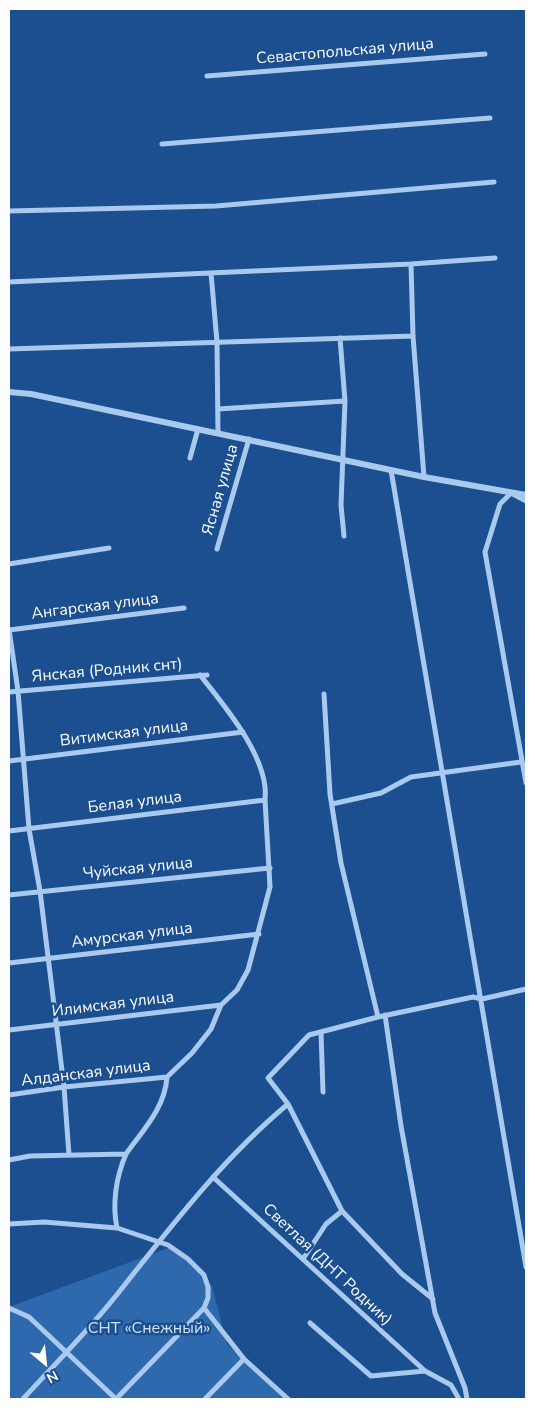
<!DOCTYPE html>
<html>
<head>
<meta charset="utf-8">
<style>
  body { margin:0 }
  #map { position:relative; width:535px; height:1408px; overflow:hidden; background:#1b4f8f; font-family:"Nunito Sans",sans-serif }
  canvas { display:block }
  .frame { position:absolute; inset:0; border:10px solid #fff; pointer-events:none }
  .north { position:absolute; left:20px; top:1338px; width:50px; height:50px; -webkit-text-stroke:4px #1b4f8f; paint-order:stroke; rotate:152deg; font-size:14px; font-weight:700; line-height:20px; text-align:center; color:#fff }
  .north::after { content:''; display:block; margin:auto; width:18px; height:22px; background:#fff; clip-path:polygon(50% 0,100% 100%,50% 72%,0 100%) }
</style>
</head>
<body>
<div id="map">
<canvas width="535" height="1408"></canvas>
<div class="frame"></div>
<div class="north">N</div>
</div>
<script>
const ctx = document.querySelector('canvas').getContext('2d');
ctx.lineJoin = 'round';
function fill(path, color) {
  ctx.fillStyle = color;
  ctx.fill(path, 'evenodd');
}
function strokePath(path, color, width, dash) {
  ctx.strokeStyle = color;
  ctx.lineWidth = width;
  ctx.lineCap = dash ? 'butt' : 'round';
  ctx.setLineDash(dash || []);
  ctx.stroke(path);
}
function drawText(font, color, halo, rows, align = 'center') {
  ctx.font = font + ' "Nunito Sans",sans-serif';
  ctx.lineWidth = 5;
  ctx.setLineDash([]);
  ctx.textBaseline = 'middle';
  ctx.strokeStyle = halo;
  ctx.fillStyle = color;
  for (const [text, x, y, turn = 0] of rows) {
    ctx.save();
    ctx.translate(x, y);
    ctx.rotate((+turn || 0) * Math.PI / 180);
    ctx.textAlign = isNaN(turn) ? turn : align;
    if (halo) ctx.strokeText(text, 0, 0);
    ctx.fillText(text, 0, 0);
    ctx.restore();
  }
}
fill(new Path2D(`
  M171,1247l41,39 15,58 58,55h-276v-92z`), '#2e69ad');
strokePath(new Path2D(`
  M207,76l278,-22
  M162,144l328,-26
  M9,211l207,-5 278,-24
  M411,264l2,72 11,141
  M211,273l6,69 1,91
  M9,282l402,-18 84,-6
  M340,338l5,63 -4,104 3,31
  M9,349l404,-13
  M218,409l127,-8
  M190,458l8,-29
  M391,470l135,797
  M526,501l-15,-8 -11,11 -15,48 41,231
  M217,549l32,-110
  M9,564l100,-16
  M9,629l9,62 11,138 11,62 24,196 5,68
  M9,630l175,-22
  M9,692l198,-17
  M324,694l6,100 11,69 37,154
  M9,761l234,-29
  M332,804l49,-11 30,-16 110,-15
  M9,831l256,-31
  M9,895l261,-27
  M9,963l250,-29
  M385,1015l16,111 34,187 30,75 2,11
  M9,1030l212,-25
  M321,1032l2,60
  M9,1095l55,-8 103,-10
  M126,1154c17,-24 39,-46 41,-77l25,-24 19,-24 10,-24 16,-15 11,-20 22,-83 -5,-87c5,-41 -41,-95 -65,-125
  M9,1160l21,-4 96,-2c-10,23 -14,50 -9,74
  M213,1177l212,194 26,14 8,14
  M9,1224l35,-2 73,6 51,17 20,14 16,16 4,12v11l-4,10 -88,91
  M303,1259l23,-35 16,-13
  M433,1299l-31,-25 -60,-63 -54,-107 -20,-26 41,-43 69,-18 95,-20 9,2 44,-10
  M9,1308l20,9 87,82
  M204,1308l40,51 44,40
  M310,1323l61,53 54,-5
  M23,1399c31,-34 64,-67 92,-102 54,-68 106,-137 173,-193
  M205,1399l39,-40`), '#a9c9ee', 5);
strokePath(new Path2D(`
  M9,392l22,2 393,83 102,18`), '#a9c9ee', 6);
drawText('16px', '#fff', '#1b4f8f', [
  ["Севастопольская улица",345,52,-5],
  ["Ясная улица",221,490,-74],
  ["Ангарская улица",95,607,-7],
  ["Янская (Родник снт)",107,671,-5],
  ["Витимская улица",124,734,-7],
  ["Белая улица",135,803,-7],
  ["Чуйская улица",138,869,-6],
  ["Амурская улица",132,936,-7],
  ["Илимская улица",113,1005,-7],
  ["Алданская улица",86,1074,-7],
  ["Светлая (ДНТ Родник)",327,1265,43]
]);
drawText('16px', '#cfe3fa', '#1b4f8f', [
  ["СНТ «Снежный»",149,1329]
]);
</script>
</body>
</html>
